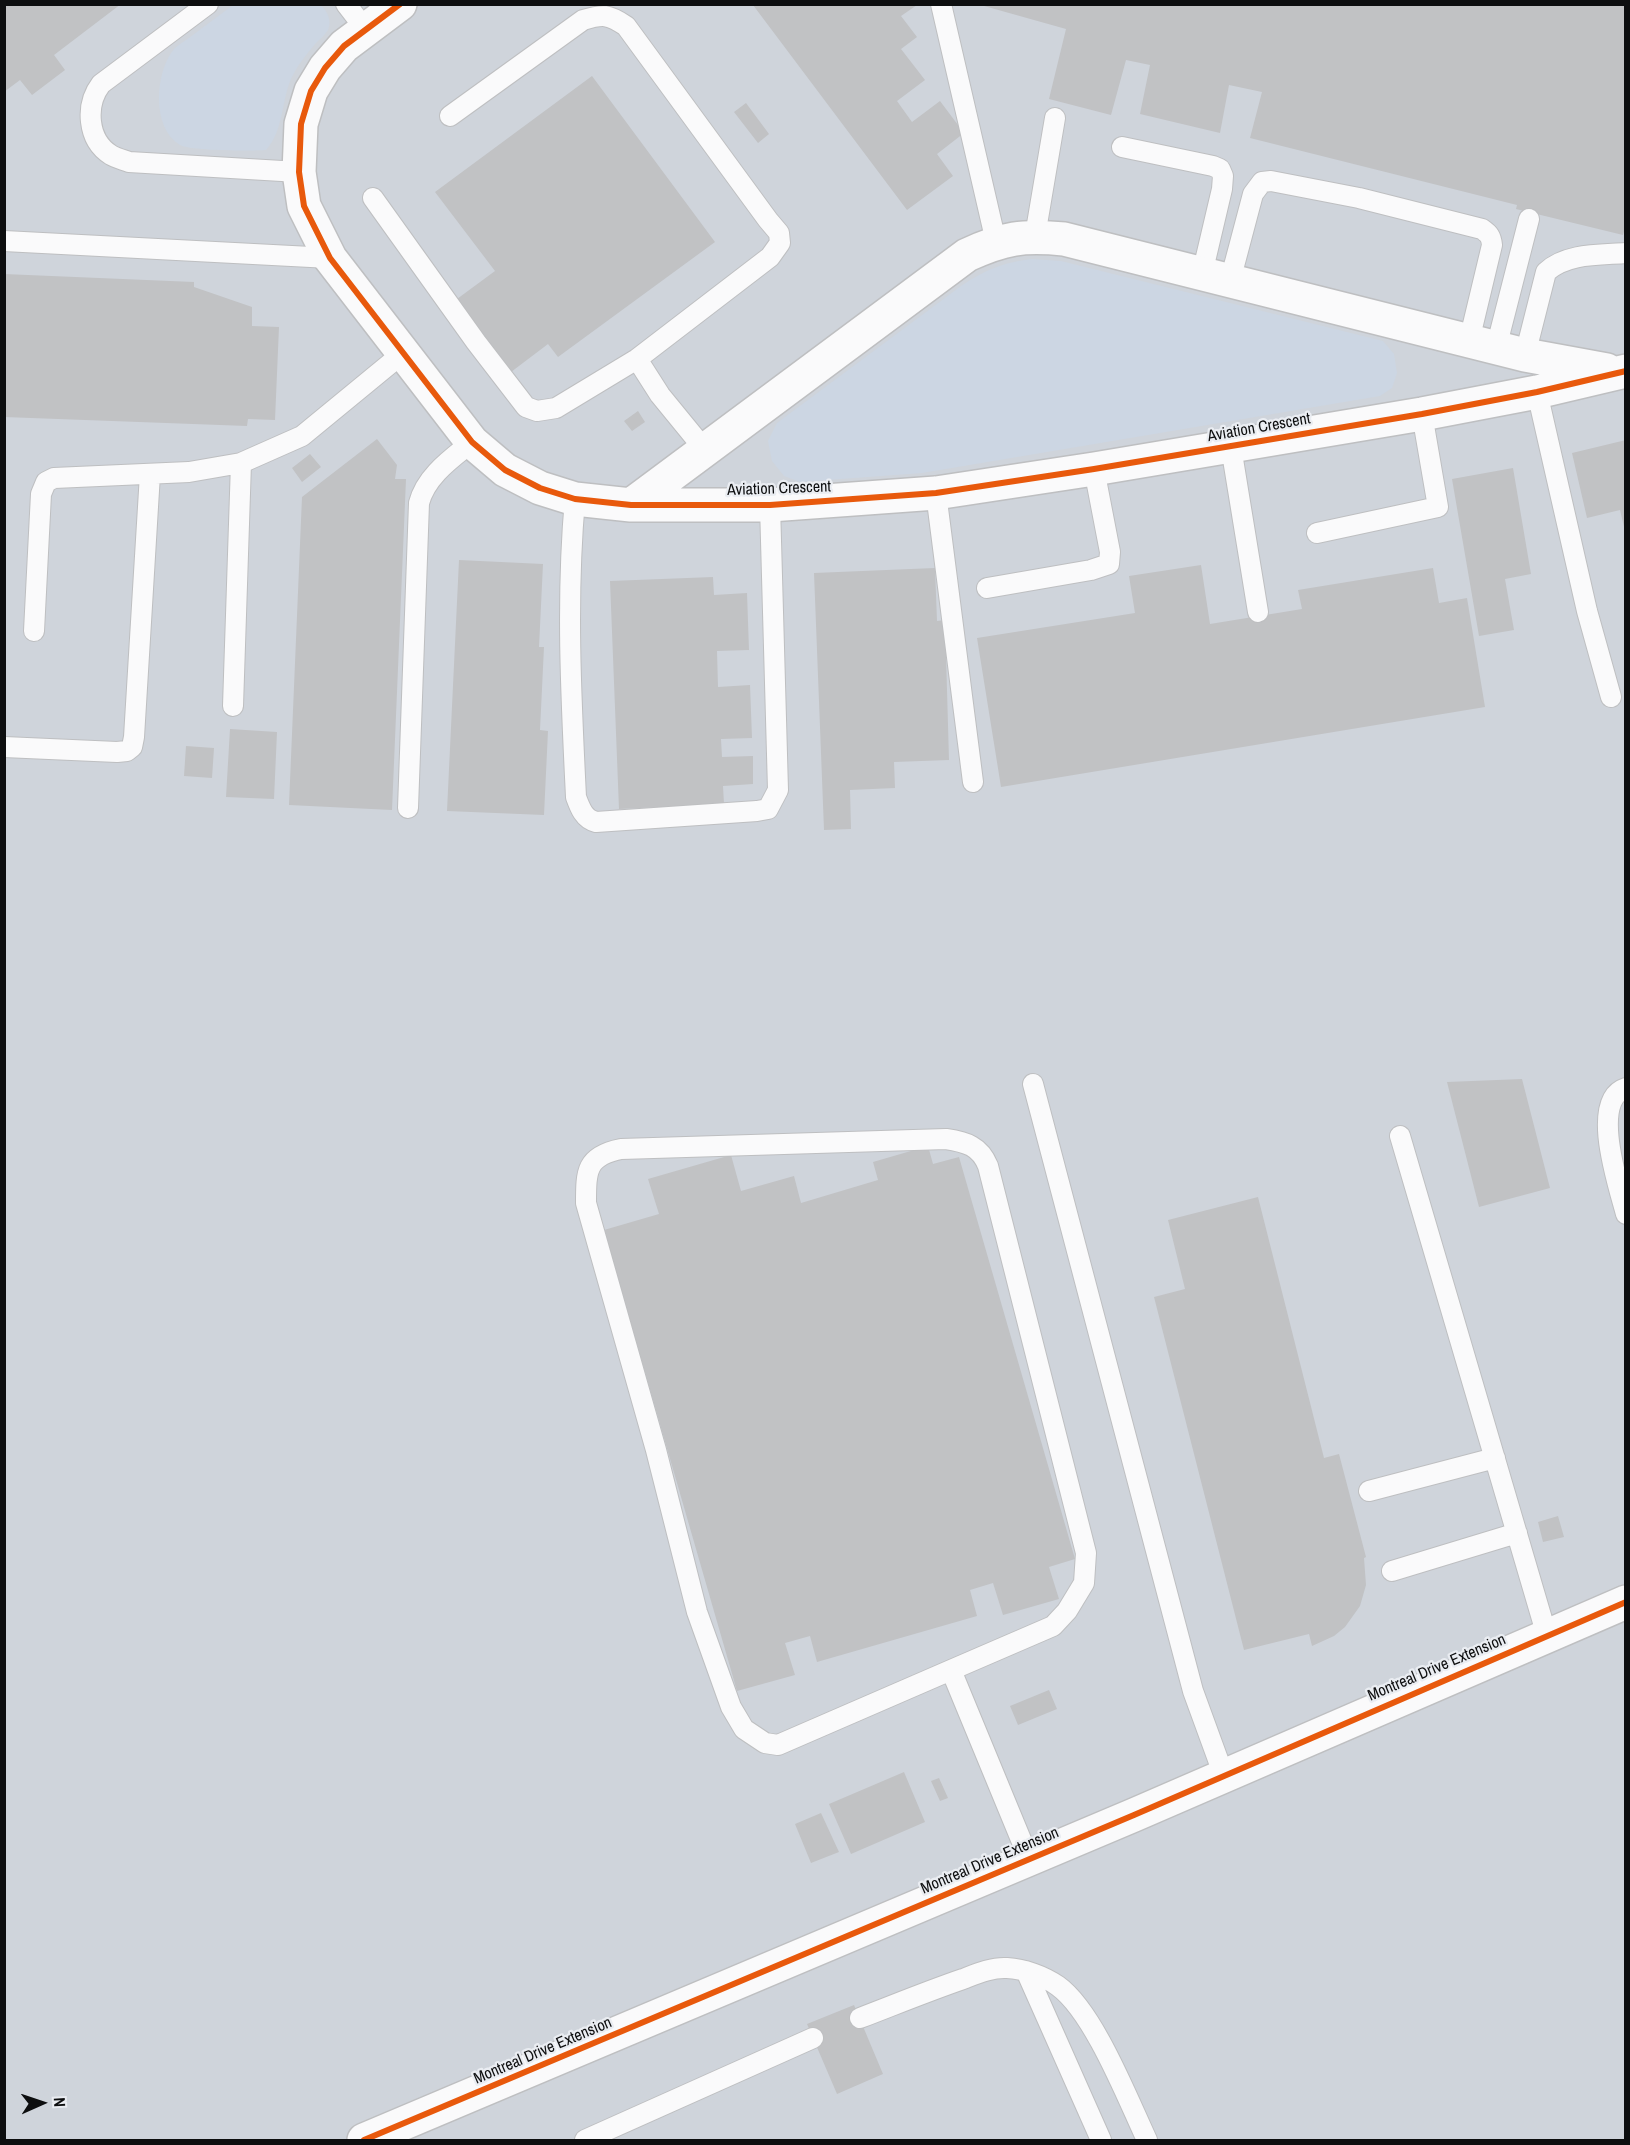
<!DOCTYPE html>
<html>
<head>
<meta charset="utf-8">
<style>
  body { margin:0 }
  #map { position:relative; width:1630px; height:2145px; overflow:hidden; background:#dfe1e3; font-family:"Archivo Narrow",sans-serif }
  canvas { display:block }
  .frame { position:absolute; inset:0; border:6px solid #0d0e0f; pointer-events:none }
  .north { position:absolute; left:12px; top:2073px; width:60px; height:60px; -webkit-text-stroke:4px #eaedf2; paint-order:stroke; rotate:87deg; font-size:16px; font-weight:700; line-height:24px; text-align:center; color:#0d0e0f }
  .north::after { content:''; display:block; margin:auto; width:21px; height:27px; background:#0d0e0f; clip-path:polygon(50% 0,100% 100%,50% 72%,0 100%) }
</style>
</head>
<body>
<div id="map">
<canvas width="1630" height="2145"></canvas>
<div class="frame"></div>
<div class="north">N</div>
</div>
<script>
const ctx = document.querySelector('canvas').getContext('2d');
ctx.lineJoin = 'round';
function fill(path, color) {
  ctx.fillStyle = color;
  ctx.fill(path, 'evenodd');
}
function strokePath(path, color, width, dash) {
  ctx.strokeStyle = color;
  ctx.lineWidth = width;
  ctx.lineCap = dash ? 'butt' : 'round';
  ctx.setLineDash(dash || []);
  ctx.stroke(path);
}
function drawText(font, color, halo, rows, align = 'center') {
  ctx.font = font + ' "Archivo Narrow",sans-serif';
  ctx.lineWidth = 4.5;
  ctx.setLineDash([]);
  ctx.textBaseline = 'middle';
  ctx.strokeStyle = halo;
  ctx.fillStyle = color;
  for (const [text, x, y, turn = 0] of rows) {
    ctx.save();
    ctx.translate(x, y);
    ctx.rotate((+turn || 0) * Math.PI / 180);
    ctx.textAlign = isNaN(turn) ? turn : align;
    if (halo) ctx.strokeText(text, 0, 0);
    ctx.fillText(text, 0, 0);
    ctx.restore();
  }
}
fill(new Path2D(`
  M5,5h1620v2135h-1620z`), '#cfd4db');
fill(new Path2D(`
  M233,5h88c6,6 11,15 7,25 -3,5 -9,10 -13,14 -9,11 -18,22 -24,35 -10,23 -7,51 -25,71 -14,1 -75,1 -86,-5 -29,-17 -25,-73 -6,-96 5,-5 13,-9 19,-14 13,-10 27,-20 40,-30z
  M1032,259l29,2 322,80 11,13 3,19 -5,15 -12,8 -458,77 -122,9 -16,-6 -12,-15 -4,-20 9,-18 184,-137c26,-17 41,-23 71,-27z`), '#ccd6e3');
fill(new Path2D(`
  M4,4h117l-67,51 11,15 -33,25 -12,-15 -16,12z
  M977,4h649v221l-3,10 -107,-26 1,-4 -267,-67 12,-46 -33,-7 -9,48 -80,-19 10,-49 -24,-5 -15,55 -62,-16 17,-70z
  M753,5h164l-16,11 16,21 -16,12 24,31 -28,21 15,21 28,-21 24,32 -27,21 16,22 -46,34z
  M592,76l123,166 -157,115 -10,-13 -37,28 -54,-73 38,-28 -60,-79z
  M746,103l23,31 -11,9 -24,-31z
  M4,274l190,8v5l58,20v19l27,1 -4,93 -27,-1 -1,7 -243,-9z
  M638,411l7,11 -13,9 -8,-10z
  M377,439l20,26 -2,14h11l-14,331 -103,-5 13,-308z
  M1626,440v91h-1l-5,-21 -33,8 -15,-65z
  M310,454l11,13 -19,15 -10,-14z
  M1513,468l18,106 -26,5 9,51 -35,6 -27,-157z
  M459,560l84,4 -4,83h5l-4,83 8,1 -4,84 -97,-4z
  M1201,565l9,59 92,-15 -4,-19 135,-22 6,35 28,-5 18,109 -484,80 -24,-149 158,-25 -6,-37z
  M935,568l2,53 8,-1 4,140 -55,2 1,26 -45,2 1,39 -27,1 -10,-257z
  M713,577l1,18 33,-2 2,57 -32,1 1,36 32,-2 2,53 -31,1 1,18 31,-1v28l-30,2 1,18 -105,5 -9,-228z
  M230,729l47,3 -3,67 -48,-2z
  M186,746l28,2 -2,30 -28,-2z
  M1522,1079l28,109 -71,19 -32,-125z
  M928,1146l5,18 26,-7 116,402 -26,8 10,32 -56,16 -10,-32 -23,7 7,26 -160,46 -7,-26 -25,7 10,32 -58,16 -133,-461 55,-16 -11,-35 83,-24 10,36 53,-15 7,27 77,-23 -5,-18z
  M1258,1197l66,261 15,-4 27,103 -2,1 2,27 -6,21 -15,21 -11,9 -22,10 -3,-12 -65,16 -90,-353 31,-8 -17,-69z
  M1558,1516l6,21 -21,5 -5,-20z
  M1049,1690l8,19 -39,16 -8,-19z
  M904,1772l21,50 -74,32 -22,-50z
  M939,1778l9,20 -8,3 -9,-20z
  M821,1813l18,39 -28,11 -16,-39z
  M854,2005l29,69 -46,20 -30,-70z`), '#c1c2c4');
const lane = new Path2D(`
  M208,4l-107,80c-16,21 -14,56 10,71 5,3 13,5 18,7l170,10
  M346,4l20,26
  M941,4l55,238
  M1122,147l91,19 7,3 3,7 -1,13 -20,85
  M373,198l103,144 50,65 11,4 19,-3 81,-49 133,-102 10,-14 -1,-10 -11,-13 -142,-194c-18,-12 -23,-12 -43,-6l-133,96
  M1035,236l20,-118
  M4,241l326,17
  M1230,281l23,-87 9,-12 9,-1 88,17 123,31c7,5 9,7 10,16l-23,96
  M1496,348l33,-129
  M1525,355l21,-83c20,-19 54,-17 80,-19
  M637,359l23,36 45,55
  M1537,392l50,219 24,86
  M1231,447l27,165
  M936,493l37,289
  M575,499c-9,99 -4,198 1,298 4,11 8,22 20,25l161,-11 11,-2 10,-19 -8,-285
  M1317,533l121,-26 -16,-93
  M987,588l104,-18 18,-6 1,-12 -16,-83
  M34,631l7,-137 5,-12 8,-4 135,-6 52,-9 61,-27 101,-83
  M233,706l8,-243
  M4,747l113,5 10,-1 5,-4 2,-10 16,-263
  M408,808l11,-305c7,-27 32,-44 53,-61
  M1033,1084l160,607 31,85
  M1626,1088c-37,12 -7,99 0,126
  M1400,1136l147,500
  M1369,1491l126,-33
  M1392,1571l125,-38
  M951,1670l102,-44 14,-15 17,-28 2,-30 -98,-387c-8,-20 -22,-24 -42,-27l-325,10c-35,7 -35,22 -35,54l70,247 41,162 34,95 13,22 21,14 13,2 173,-75 78,189
  M1026,1971l75,169
  M860,2018c34,-13 68,-27 103,-39 13,-5 29,-12 44,-11 17,1 37,8 51,18 36,26 70,114 89,154
  M585,2140l228,-102`);
const street = new Path2D(`
  M400,4l-56,42 -19,22 -14,23 -10,33 -2,48 5,34 26,52 142,184 33,28 35,18 35,11 56,6h139l166,-12 158,-24 328,-55 115,-22 89,-21
  M631,505l336,-250c37,-17 56,-20 97,-16l461,116 82,15
  M364,2140l770,-325 492,-213`);
strokePath(lane, '#bebfc1', 22);
strokePath(street, '#bebfc1', 36);
strokePath(lane, '#fafafb', 20);
strokePath(street, '#fafafb', 33);
strokePath(new Path2D(`
  M400,4l-56,42 -19,22 -14,23 -10,33 -2,48 5,34 26,52 142,184 33,28 35,18 35,11 56,6h139l166,-12 158,-24 328,-55 115,-22 89,-21
  M364,2140l770,-325 492,-213`), '#e8590c', 6);
drawText('16px', '#0d0e0f', '#eaedf2', [
  ["Aviation Crescent",1259,428,-10],
  ["Aviation Crescent",779,489,-2],
  ["Montreal Drive Extension",1437,1668,-23],
  ["Montreal Drive Extension",990,1861,-23],
  ["Montreal Drive Extension",543,2051,-23]
]);
</script>
</body>
</html>
